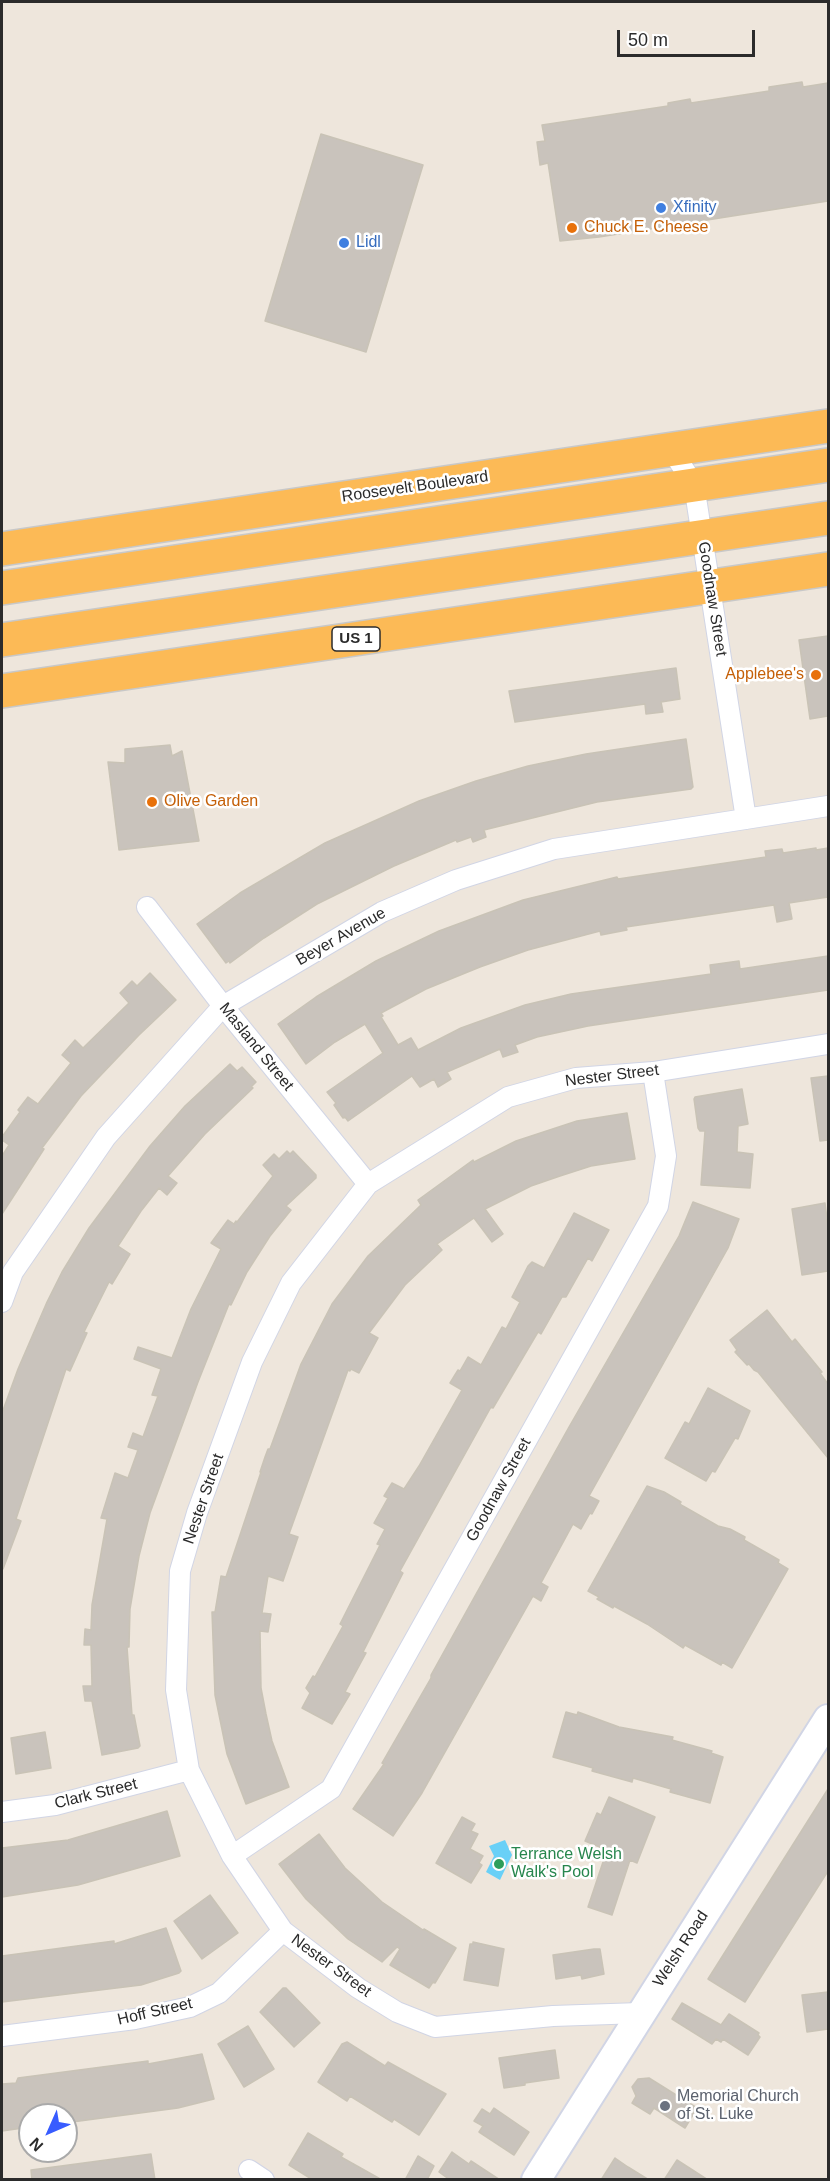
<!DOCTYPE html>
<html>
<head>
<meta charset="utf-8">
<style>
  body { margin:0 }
  #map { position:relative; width:830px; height:2181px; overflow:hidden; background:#eee6dc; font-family:Arial,sans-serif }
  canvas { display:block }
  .frame { position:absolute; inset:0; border:3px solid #2b2b2b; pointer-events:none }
  .north { position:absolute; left:18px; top:2103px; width:60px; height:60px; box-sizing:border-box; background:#fff; border:2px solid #aaa; border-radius:50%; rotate:225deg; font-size:16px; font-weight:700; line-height:24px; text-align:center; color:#2b2b2b }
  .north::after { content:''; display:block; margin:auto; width:21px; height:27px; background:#385cff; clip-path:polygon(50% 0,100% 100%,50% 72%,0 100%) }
  .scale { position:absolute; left:617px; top:30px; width:138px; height:27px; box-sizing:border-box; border:3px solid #2b2b2b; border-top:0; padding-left:8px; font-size:18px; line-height:21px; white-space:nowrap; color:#2b2b2b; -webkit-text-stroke:4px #fff; paint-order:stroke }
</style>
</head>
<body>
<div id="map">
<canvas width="830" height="2181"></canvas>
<div class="frame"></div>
<div class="north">N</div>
<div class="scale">50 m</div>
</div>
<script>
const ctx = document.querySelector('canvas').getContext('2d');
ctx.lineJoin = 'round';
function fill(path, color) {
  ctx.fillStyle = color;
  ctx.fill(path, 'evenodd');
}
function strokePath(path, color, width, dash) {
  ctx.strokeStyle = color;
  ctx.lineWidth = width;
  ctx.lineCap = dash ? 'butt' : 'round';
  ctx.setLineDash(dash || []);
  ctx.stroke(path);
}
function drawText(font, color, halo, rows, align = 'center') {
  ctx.font = font + ' Arial,sans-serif';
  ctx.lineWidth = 5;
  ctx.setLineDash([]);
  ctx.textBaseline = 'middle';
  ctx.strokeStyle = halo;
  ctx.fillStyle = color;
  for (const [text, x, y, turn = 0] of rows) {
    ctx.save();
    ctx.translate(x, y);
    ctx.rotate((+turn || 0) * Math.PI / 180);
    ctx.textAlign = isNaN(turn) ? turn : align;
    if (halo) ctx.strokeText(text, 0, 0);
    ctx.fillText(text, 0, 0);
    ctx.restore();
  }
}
fill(new Path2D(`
  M505,1840l7,15 -12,25 -14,-8 8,-16 -5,-10z`), '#69d0f7');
const building = new Path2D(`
  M802,82l1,5 25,-4v118l-229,36 -39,4 -12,-78 -8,2 -3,-23 8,-1 -3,-16 126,-19v-3l22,-4 1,4 78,-12v-4z
  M321,134l102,31 -57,187 -101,-31z
  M828,636v80l-18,3 -11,-79z
  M676,668l4,31 -19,3 2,10 -17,2 -1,-10 -130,18 -6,-31z
  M686,739l7,48 -2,2 -94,13 -113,28 2,7 -13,5 -2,-5 -14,5 -1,-2 -62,26 -77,38 -53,34 -34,25 -1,-2 -3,2 -29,-39 43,-31 85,-50 94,-42 57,-20 52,-15 58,-12z
  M170,745l2,11 10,-5 17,90 -80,9 -11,-88 17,1v-14z
  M816,848v2l12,-2v49l-39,6 3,16 -15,3 -3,-17 -148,22 1,3 -26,5 -1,-4 -72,19 -48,17 -54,22 -45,24 2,3 -2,1 17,28 13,-7 7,12 43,-22 64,-23 46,-11 140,-20 -1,-9 29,-4 1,8 88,-13v34l-240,36 -51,11 -22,8 3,7 -15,5 -3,-8 -53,23 4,7 -13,8 -4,-8 -14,8 -8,-11 -64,45 -3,-4 -2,1 -9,-13 2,-2 -9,-11 56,-39 -18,-29 -30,18 -29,22 -28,-40 38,-27 60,-36 63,-30 84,-31 94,-23 1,2 148,-22 -1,-6 17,-2 1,4z
  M150,973l26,27 -37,35 -58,61 -39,52 2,1 -42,65v-58l7,-11 -7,-5v-3l18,-25 -2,-2 10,-13 10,7 33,-41 -9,-8 13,-15 8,8 46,-45 -9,-10 12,-12 5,5z
  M230,1064l7,7 5,-4 14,15 -5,5 2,1 -48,46 -37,42 9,7 -10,12 -8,-7 -18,23 -23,35 12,8 -18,30 -3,-2 -25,50 3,1 -17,38 -4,-2 -50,150 5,2 -18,48h-1v-156l16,-44 29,-67 15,-30 27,-44 61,-82 35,-40z
  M828,1076v64l-8,1 -9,-63z
  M742,1089l6,35 -10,2 -1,26 16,2 -3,34 -49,-3 4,-54h-5l-2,-3 -4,-29 1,-2z
  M627,1113l8,46 -44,7 -31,10 -29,10 -46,23 18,25 -11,8 -18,-24 -37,26 5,6 -37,35 -36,48 9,5 -19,35 -8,-4 -1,2 -2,-1 -59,164 9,3 -15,44 -15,-5 -6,37 9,1 -3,18 -8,-1 1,57 5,26 6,27 17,46 -43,17 -19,-50 -12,-59 -3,-83h3l6,-36 5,1 35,-105h-1l5,-15 3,-8h2l31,-85 31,-60 36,-48 53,-51 -3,-5 55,-40 1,2 42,-21 61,-20z
  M287,1151l3,3 3,-3 23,24v3l-30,28 5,4 -21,26 -23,36 -16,33 -2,-1 -31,78 -48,131 -11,43 -9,53 -1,38h-2l5,68h2l6,31 -2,2 -36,7 -10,-54h-7l-2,-15h9l-1,-41h-7l1,-16 6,1 1,-25 15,-86 -6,-1 14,-45 13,5 10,-28 -10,-3 5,-14 10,4 15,-41 -6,-1 9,-26 -27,-10 4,-12 34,11 19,-49 30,-60 -10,-6 17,-23 6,4 2,-3 1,1 36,-46 -10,-11 11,-11 5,5z
  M693,1202l46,17 -11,29 -139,248 10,5 -7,13 -2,-1 -9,16 -8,-5 -32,59 7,4 -7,14 -8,-5 -111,197 -29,43 -40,-27 31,-45 -2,-1 49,-85v-3l138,-248 110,-191z
  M825,1203l3,24v44l-26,4 -10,-66z
  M574,1213l35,17 -17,31 -4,-3 -22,39h-4l-21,37 -3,-2 -45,76 -2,-1 -91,164 3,2 -40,79 3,1 -21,39 5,2 -18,30 -30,-16 8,-15 -4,-5 7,-12 2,1 28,-51 -3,-2 40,-79 -3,-1 8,-15 -11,-6 14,-25 -4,-2 8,-13 12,6 15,-23 43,-76 -12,-7 8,-13 2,1 8,-14 13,8 21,-38 4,2 14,-27 -8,-5 16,-31 4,-4 12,6z
  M767,1310l25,32 3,-3 27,33 -2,1 8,11v74l-70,-86 -4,-2 -5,-6 -2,1 -12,-13 2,-2 -7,-10z
  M708,1388l42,23 -12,28 -3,-1 -20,34 -3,-1 -6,10 -41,-23 20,-36 4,2z
  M647,1486l17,6 17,10 -1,2 3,2 35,20 12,3 15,8 -1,3 35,20 -1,3 10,6 -56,99 -10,-6 -1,3 -36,-20 -2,3 -36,-24 -33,-18 -1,2 -16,-9 2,-2 -11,-6z
  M566,1712l11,3 1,-3 41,15 54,10 -1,3 40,11 -1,2 12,4 -13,46 -40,-11 1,-3 -38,-11 -1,4 -40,-11 1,-3 -40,-11z
  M45,1732l6,36 -35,6 -5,-36z
  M828,1789v82l-83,131 -37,-23z
  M609,1797l46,20 -18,46 -7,-3 -18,55 -24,-8 19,-57 -22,-9 12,-28 4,2z
  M167,1811l13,45 -102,29 -76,12v-49l66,-8z
  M462,1817l13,7 -4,7 7,3 -8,15 13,7 -4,7 3,2 -11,18 -35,-20z
  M319,1834l26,34 37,34 41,28 1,-1 32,19 -21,35 -2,-1 -4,6 -39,-23 10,-16 -3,-2 -15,15 -34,-23 -42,-40 -27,-35z
  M210,1895l28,38 -36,26 -28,-38z
  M166,1928l15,43 -2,2 -38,12 -139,17v-46l112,-15v3z
  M473,1942l31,7 -6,37 -34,-6 6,-36h3z
  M594,1949h6l4,25 -22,5 -1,-4 -25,4 -3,-24z
  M283,1988h3l34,35 -26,24 -34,-35z
  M828,1992v37l-21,3 -5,-37z
  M682,2003l39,22 8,-11 30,19 -1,2 2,2 -12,18 -25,-16 -2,3 -5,-3 -4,5 -40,-25z
  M248,2026l26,43 -30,18 -26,-43z
  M347,2042l38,24 3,-4 58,32 -27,41 -25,-16 -2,3 -42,-26 -3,5 -29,-19 24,-38z
  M555,2050l4,28 -34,5v2l-21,3 -5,-30z
  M202,2054l12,45 -36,9 -106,14 -1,-7h-41v12l-28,4v-47l14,-1 2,-5 130,-17v3z
  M649,2078l48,30 -12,20 -31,-20 -4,6 -18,-11 4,-7 -4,-9 6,-8z
  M494,2108l35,24 -15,23 -35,-23 4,-6 -9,-5 8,-12 8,5z
  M308,2133l35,21 -2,3 41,23h-69l-24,-15z
  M452,2152l17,12 2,-3 29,19h-50l-11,-8z
  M151,2154l4,26h-123l-1,-10z
  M418,2156l16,10 -7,14h-22z
  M615,2158l13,9 21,13h-48z
  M677,2160l31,20h-44z`);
fill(building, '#c9c3bc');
strokePath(building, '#c9c3b6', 1.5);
const minor = new Path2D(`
  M671,449l23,36 52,334
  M147,907l76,99 145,178
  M2,1302l11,-30 93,-135 117,-131 159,-94 74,-32 98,-31 274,-43
  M2,1812l53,-7 134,-35
  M232,1856l99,-67 327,-583 8,-50 -13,-84
  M640,2013l-87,3 -118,11 -38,-15 -39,-24 -75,-57 -51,-75 -43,-86 -13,-80 4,-119 17,-58 55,-151 39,-79 77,-99 140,-87 68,-19 77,-6 175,-28
  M2,2036l133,-17 55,-12 29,-14 64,-62
  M249,2170l15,10`);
const secondary = new Path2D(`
  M536,2180l292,-461`);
const trunk = new Path2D(`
  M2,549l826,-123
  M2,588l826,-123
  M2,640l826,-122
  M2,691l826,-122`);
strokePath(minor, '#d1d5e5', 22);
strokePath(secondary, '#d1d5e5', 32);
strokePath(trunk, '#c8c8c8', 36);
strokePath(minor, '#fff', 20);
strokePath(secondary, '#fff', 28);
strokePath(trunk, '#fcba56', 33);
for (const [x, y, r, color] of [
  [661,208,6,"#3f7fe0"],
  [572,228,6,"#e8710a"],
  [344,243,6,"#3f7fe0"],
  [816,675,6,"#e8710a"],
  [152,802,6,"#e8710a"],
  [499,1864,6,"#2e9e5b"],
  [665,2106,6,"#6b7280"]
]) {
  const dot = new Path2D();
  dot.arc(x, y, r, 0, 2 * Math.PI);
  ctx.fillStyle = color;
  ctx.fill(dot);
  strokePath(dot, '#fff', 2);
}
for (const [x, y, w] of [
  [356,639,48]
]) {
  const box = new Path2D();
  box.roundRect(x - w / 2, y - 12, w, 24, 4.5);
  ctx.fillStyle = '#fff';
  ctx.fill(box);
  strokePath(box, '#2b2b2b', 1.5);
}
drawText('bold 15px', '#2b2b2b', null, [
  ["US 1",356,639]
]);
drawText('16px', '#366cbe', '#fff', [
  ["Xfinity",673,208],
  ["Lidl",356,243]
], 'left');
drawText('16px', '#c56008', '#fff', [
  ["Chuck E. Cheese",584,228],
  ["Applebee's",804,675,"right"],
  ["Olive Garden",164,802]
], 'left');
drawText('16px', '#2b2b2b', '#fff', [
  ["Roosevelt Boulevard",415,487,-8],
  ["Goodnaw Street",712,599,81],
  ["Beyer Avenue",341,937,-30],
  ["Masland Street",256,1047,51],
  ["Nester Street",612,1076,-7],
  ["Goodnaw Street",499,1490,-61],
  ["Nester Street",204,1499,-71],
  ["Clark Street",96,1794,-14],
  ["Welsh Road",681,1949,-57],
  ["Nester Street",331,1966,36],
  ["Hoff Street",155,2012,-13]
]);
drawText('16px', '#27864d', '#fff', [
  ["Terrance Welsh",511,1855],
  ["Walk's Pool",511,1873]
], 'left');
drawText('16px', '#5b616d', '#fff', [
  ["Memorial Church",677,2097],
  ["of St. Luke",677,2115]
], 'left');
</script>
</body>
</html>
